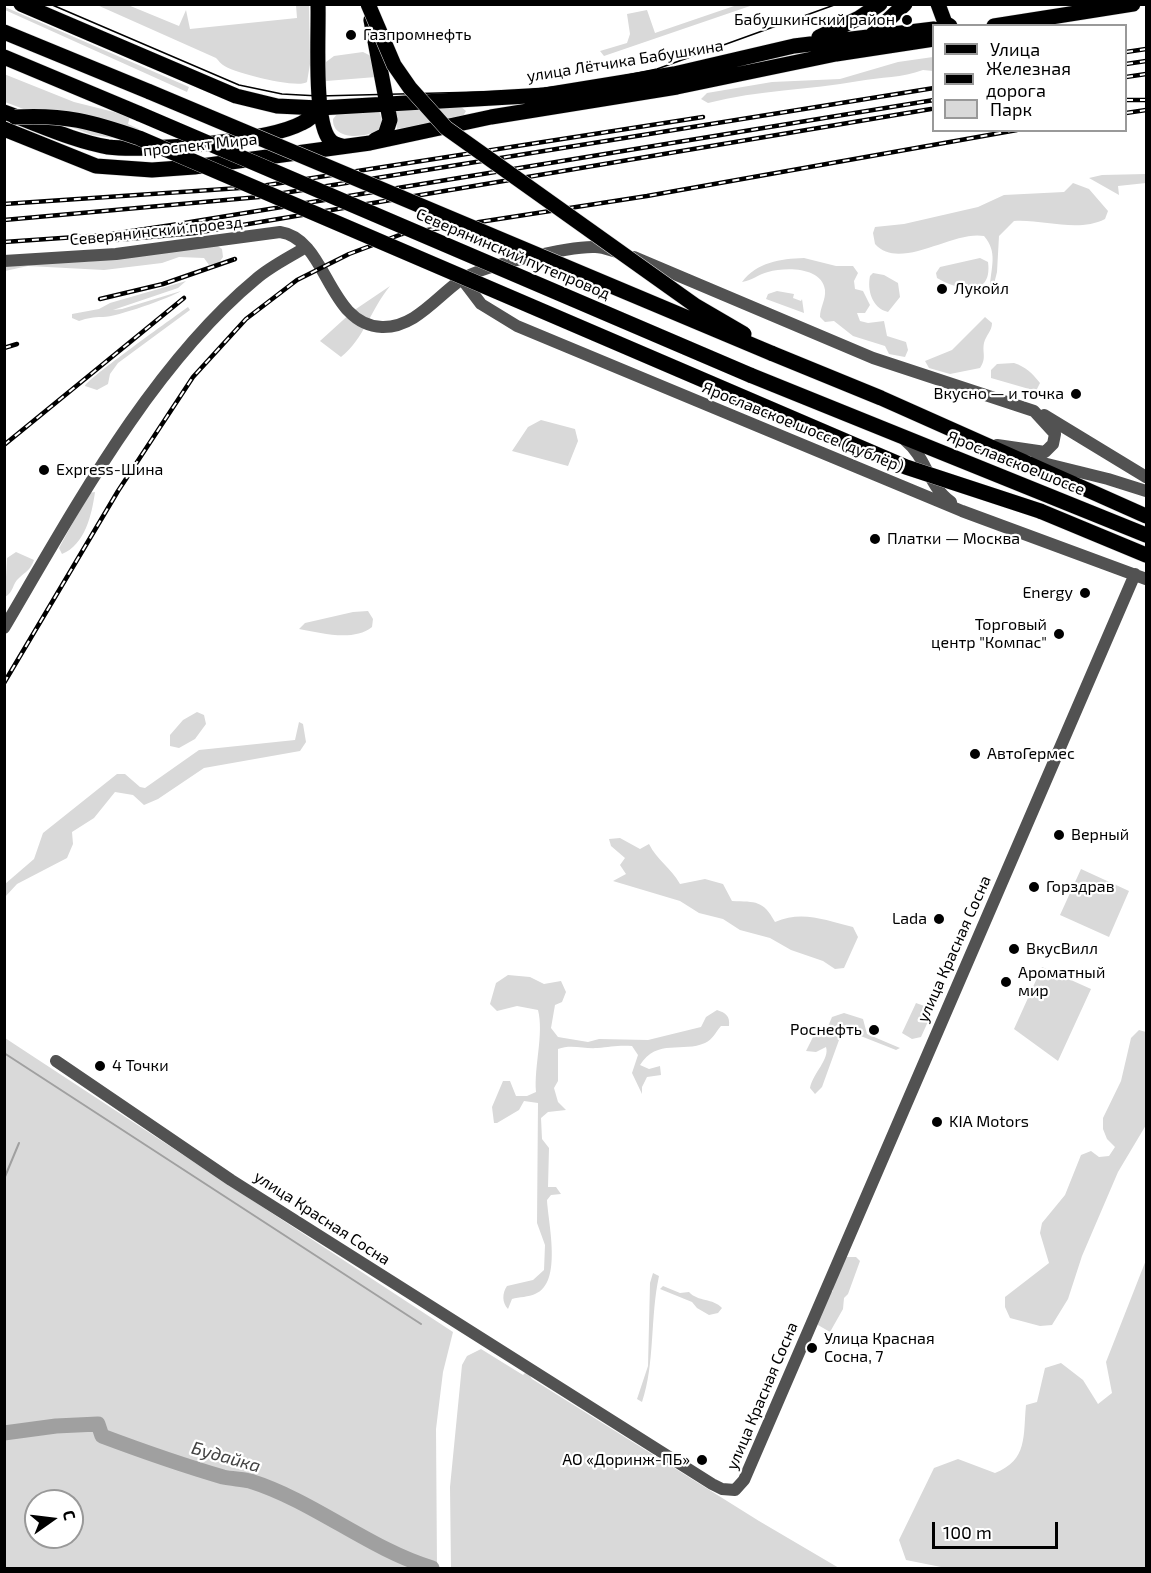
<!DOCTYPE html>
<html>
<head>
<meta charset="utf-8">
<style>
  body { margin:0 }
  #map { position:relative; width:1151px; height:1573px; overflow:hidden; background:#fff; font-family:"Exo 2",sans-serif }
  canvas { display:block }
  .frame { position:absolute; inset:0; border:6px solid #000; pointer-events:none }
  .legend { position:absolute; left:932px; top:24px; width:195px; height:108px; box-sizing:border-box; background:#fff; border:2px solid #999; margin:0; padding:8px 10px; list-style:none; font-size:18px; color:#000 }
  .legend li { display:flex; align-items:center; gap:12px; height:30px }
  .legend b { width:30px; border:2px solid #999 }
  .north { position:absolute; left:24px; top:1489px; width:60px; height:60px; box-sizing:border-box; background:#fff; border:2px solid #999; border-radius:50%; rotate:76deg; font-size:16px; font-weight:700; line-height:24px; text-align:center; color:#000 }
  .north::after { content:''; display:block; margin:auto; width:21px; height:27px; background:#000; clip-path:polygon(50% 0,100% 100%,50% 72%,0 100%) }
  .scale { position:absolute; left:932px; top:1522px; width:126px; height:27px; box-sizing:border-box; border:3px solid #000; border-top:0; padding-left:8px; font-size:18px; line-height:21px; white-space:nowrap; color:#000; -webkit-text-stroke:4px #fff; paint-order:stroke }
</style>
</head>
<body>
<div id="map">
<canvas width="1151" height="1573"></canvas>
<div class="frame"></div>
<ul class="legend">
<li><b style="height:8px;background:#000"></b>Улица</li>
<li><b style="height:8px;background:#000"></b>Железная дорога</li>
<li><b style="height:16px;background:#d9d9d9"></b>Парк</li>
</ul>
<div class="north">С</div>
<div class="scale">100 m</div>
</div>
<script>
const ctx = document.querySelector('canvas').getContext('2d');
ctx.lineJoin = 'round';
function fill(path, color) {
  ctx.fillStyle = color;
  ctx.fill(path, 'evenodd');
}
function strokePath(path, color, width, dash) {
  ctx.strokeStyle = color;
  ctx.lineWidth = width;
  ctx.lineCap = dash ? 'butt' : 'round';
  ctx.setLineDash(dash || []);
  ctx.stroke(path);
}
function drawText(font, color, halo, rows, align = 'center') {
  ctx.font = font + ' "Exo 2",sans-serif';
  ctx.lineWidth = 4.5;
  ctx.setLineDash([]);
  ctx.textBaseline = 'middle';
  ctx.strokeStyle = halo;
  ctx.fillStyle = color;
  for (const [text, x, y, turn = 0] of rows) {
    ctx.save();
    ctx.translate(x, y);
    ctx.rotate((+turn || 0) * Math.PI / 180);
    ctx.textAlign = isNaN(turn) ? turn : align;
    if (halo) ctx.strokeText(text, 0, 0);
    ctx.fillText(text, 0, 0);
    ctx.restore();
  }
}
fill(new Path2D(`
  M97,5h31l51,21 7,-16 4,19 107,-11 -1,-13h13l1,59 -3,18c-9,7 -74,-9 -84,-17 -3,-2 -4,-4 -7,-7z
  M737,5h16l-149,51 -4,-5 27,-8 3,-9 -3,-20 20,-4 8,23z
  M5,7l184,80 -2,5 -182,-82z
  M363,52l8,4 5,21 -50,4v-19l8,-6z
  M933,57v14l-10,-1c-21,8 -42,7 -64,11 -50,9 -101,9 -151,22l-7,-4 6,-6 65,-11 68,-3 58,-17z
  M4,74l70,28 56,14 -2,8 11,5 -3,12 -44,-6 -87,-33z
  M460,106l6,5 -4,7 -65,11 -2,-19z
  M379,111l3,9 -1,8c-12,10 -49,14 -48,-9l5,-6z
  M1146,174v9l-28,3 1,9 -30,-17 13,-3z
  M1073,183l16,6 19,22 -3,8c-27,14 -62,0 -91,2l-15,15 -2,36 -3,12 -4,2c1,-19 8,-34 -6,-50 -31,-6 -84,36 -109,8l-2,-11 2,-6 29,-3 74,-17 26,-12 60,-3z
  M215,244l7,5 1,8 -5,7 -9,1 -5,-7 -25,-1 -17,6 -58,7 -76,-4 -23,5 -1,-10 81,1z
  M804,258l32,8h17l5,7 -4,8 1,8 8,2 7,14 -5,8h-8l3,8 8,2 16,-2 3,15 19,6 2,8 -3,7 -16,-3 -4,-8 -32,-10 -19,-15 -9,1 -5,-5c0,-10 6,-17 5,-27 -3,-23 -39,-23 -57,-18 -9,2 -17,9 -26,10 15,-20 38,-23 62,-24z
  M980,258l8,4c5,37 -31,28 -51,16l-1,-5 4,-6z
  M873,273l11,2 14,8 2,14 -12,15c-16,-4 -21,-22 -18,-36z
  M186,281l-8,7 -65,22 9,-1 59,-18c-11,7 -67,27 -79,26 -9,0 -14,1 -23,4l-7,-3v-4l27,-5 11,-6z
  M390,286c-19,23 -26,53 -49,71l-21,-16 33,-30z
  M777,291l17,3 -1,4 8,3 1,-2 2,14 -38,-14 2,-5z
  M188,307l2,3 -72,53 -8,11 -2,10 -11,6 -12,-4c2,-7 89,-69 103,-79z
  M985,317l7,6c0,8 -6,12 -8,20 -2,10 3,15 -4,25l-30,6 -21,-6 -4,-7 27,-11z
  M1014,363c12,4 18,10 26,20l-4,8 -45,-13v-8l6,-6z
  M541,420l34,9 3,12 -10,25 -56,-15 16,-24z
  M95,492c-3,22 -10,53 -33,62l-3,-6 30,-55z
  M16,552l18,8c-4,11 -8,11 -15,18 -7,6 -5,14 -14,19l2,-39z
  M368,611l5,8 -1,8c-19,15 -50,6 -73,2l6,-6 48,-11z
  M197,712l7,3 2,9 -11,15 -16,9 -9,-2v-11l13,-15z
  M299,722l4,2 3,18 -6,9 -96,17 -46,31 -14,6 -11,-10 -18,-3 -21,26 -22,14 1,12 -6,14 -50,26 -12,13v-13l29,-25 9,-26 74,-59h8l15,13 5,1 54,-38 96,-10z
  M620,838l20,11 9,-5c8,16 22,24 31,40l25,-5 18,5 9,17c24,1 31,-1 43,21 27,-12 50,-2 78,5l5,10 -14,31 -9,1 -12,-8 -32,-11 -21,-12 -30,-8 -17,-11 -24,-6 -19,-12 -67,-20 13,-7 -6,-9 5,-7 -14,-12 -2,-7z
  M1081,869l48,22 -20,46 -49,-22z
  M1042,967l49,22 -33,72 -44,-32z
  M508,975l22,2 14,7 17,-3 5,11 -4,10 -7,3 -4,23 7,9 30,5 11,-3 49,1 53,-13 5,-10 11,-7c9,3 13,6 12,16h-8c-6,7 -8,13 -16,17 -22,10 -48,-5 -65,22l9,4 11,-3 1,9 -14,2 -5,10v7l-10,-21 6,-18 -6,-9c-15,-1 -21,1 -35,2 -13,1 -26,-4 -39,1v32l-4,7 4,14 8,8 -18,2 -7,6 1,21 7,9 -1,39h8l5,7 -10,1 -4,5c1,23 16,83 -12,94 -6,3 -16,3 -23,5l-4,10c-6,-6 -6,-16 -1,-23l26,-6 11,-10 1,-25 -8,-22 1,-120 -14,-2 -5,9 -22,13h-3l-2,-16 11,-26h7l6,15h11l9,-4c-2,-26 8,-58 2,-82l-21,-4 -20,5 -7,-7 6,-21z
  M916,1003l11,4 4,8 -10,22 -9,2 -10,-6z
  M844,1013l19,6 4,15 33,14 -4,2 -53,-21 -21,58 -7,7 -5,-6c3,-15 20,-29 16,-41l-10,5 -10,-1 7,-14 11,-1 8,-19z
  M1139,1030l7,2v93l-28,47 -36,84 -14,43 -16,26 -12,1 -30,-8 -5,-11v-10l44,-34 -9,-30 2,-10 23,-28 16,-40 10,-4 8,6 10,-1 6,-9 -8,-8 -4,-10v-11l18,-37 10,-43z
  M5,1038l448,294 -10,40 -7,57 1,139h-432zM36,1501h36v36h-36z
  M847,1257h9l4,4 -12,33 -4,4 -1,11 -13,23 -12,-7c-2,-12 6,-28 15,-34v-10l8,-21z
  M1146,1260v308h-200l-40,-8 -7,-20 35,-72 24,-9 37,14c33,-13 28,-37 31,-68l11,-3 8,-34 16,-5 22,17 15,24 14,-11 -6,-31z
  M653,1273l6,3c-9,41 -4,87 -17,126l-5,-3 11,-33 2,-83z
  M663,1286l17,7 9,-1c9,10 24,6 33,16l-4,5 -9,2 -12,-7 -5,-6 -32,-13z
  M481,1349l42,26 4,-4 5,8 227,142 80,47h-388l-1,-81 12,-122 5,-9z`), '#d9d9d9');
strokePath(new Path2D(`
  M4,1053l417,271
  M4,1179l15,-36`), '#a0a0a0', 2);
strokePath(new Path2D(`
  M4,1433l52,-7 42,-2 4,12c40,15 80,29 121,41 9,2 19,2 27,4 64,20 119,68 182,87`), '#a0a0a0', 15);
const major = new Path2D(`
  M21,4l215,92 41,10 42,2 226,-13 129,-21 120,-28 140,-17
  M318,4c1,29 -5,117 12,136 3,4 8,5 12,6
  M938,4l7,19 5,3
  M371,20l19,100 -5,15 -10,5
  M994,26l139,-22
  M4,32l146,60
  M871,36l34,-32
  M819,37l40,-19 21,-14
  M4,57l136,57
  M4,112c34,12 69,29 104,35 39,5 161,-6 194,-24 7,-3 13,-9 17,-15
  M4,129l92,37 56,4 42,-3 176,-24 121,-26 186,-30 159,-33 98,-15
  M771,353l110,45 265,118
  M750,375l396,160
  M1040,511l106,44`);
strokePath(major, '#dbdbdb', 16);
strokePath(new Path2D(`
  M634,257l239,101 161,53 21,23 -2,10 -8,8 -48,-7
  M4,261l112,-7 164,-22c48,7 47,93 102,95 33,1 55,-31 80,-48 20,-13 108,-33 133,-32 7,0 15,3 22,5
  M462,279l19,25 36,22 445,185 184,68
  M1044,415l102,62
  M905,440c22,18 23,46 46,62
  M1035,461l73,18 38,12
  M4,628c69,-117 147,-262 252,-349 15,-13 34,-22 50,-32
  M56,1061l175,119 481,304 10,5 13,1 9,-10 391,-906`), '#525252', 12);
strokePath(major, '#000', 15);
strokePath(new Path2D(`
  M50,4l189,81 43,9 37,2 200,-5 70,-8 68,-14 180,-65`), '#000', 1.5);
const rail = new Path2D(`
  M1126,52l20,-3
  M1126,64l20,-3
  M1126,77l20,-3
  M1126,100h20
  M1126,113l20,-3
  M4,204l251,-17 448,-70
  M4,220l255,-23 675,-109
  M116,240l79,-7 736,-124
  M4,242l101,-7 67,-10 762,-125
  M100,299l63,-15 72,-25
  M4,348l13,-4
  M4,445l180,-147
  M4,683l114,-192 75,-114 53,-58 51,-39 52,-26 53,-20 245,-38 370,-66`);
strokePath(rail, '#000', 4.5);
strokePath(rail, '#fff', 2, [7]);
const majorBridge = new Path2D(`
  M368,4l26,61 16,23 36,40 250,178 48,28
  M150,92l621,261
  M140,114l610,261
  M15,117c49,-3 78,5 124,21l767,329 134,44`);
strokePath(majorBridge, '#dbdbdb', 16, []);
strokePath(majorBridge, '#000', 15);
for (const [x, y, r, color] of [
  [907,20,6,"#000"],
  [351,35,6,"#000"],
  [942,289,6,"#000"],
  [1076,394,6,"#000"],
  [44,470,6,"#000"],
  [875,539,6,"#000"],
  [1085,593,6,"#000"],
  [1059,634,6,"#000"],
  [975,754,6,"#000"],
  [1059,835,6,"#000"],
  [1034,887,6,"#000"],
  [939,919,6,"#000"],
  [1014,949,6,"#000"],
  [1006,982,6,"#000"],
  [874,1030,6,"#000"],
  [100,1066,6,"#000"],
  [937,1122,6,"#000"],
  [812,1348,6,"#000"],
  [702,1460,6,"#000"]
]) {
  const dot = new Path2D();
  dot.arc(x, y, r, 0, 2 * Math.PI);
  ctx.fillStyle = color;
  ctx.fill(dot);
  strokePath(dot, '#fff', 2);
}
drawText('16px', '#000', '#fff', [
  ["Бабушкинский район",895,20,"right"],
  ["Газпромнефть",363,35],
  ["Лукойл",954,289],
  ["Вкусно — и точка",1064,394,"right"],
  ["Express-Шина",56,470],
  ["Платки — Москва",887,539],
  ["Energy",1073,593,"right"],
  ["Торговый",1047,625,"right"],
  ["центр \"Компас\"",1047,643,"right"],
  ["АвтоГермес",987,754],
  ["Верный",1071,835],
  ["Горздрав",1046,887],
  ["Lada",927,919,"right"],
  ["ВкусВилл",1026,949],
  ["Ароматный",1018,973],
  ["мир",1018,991],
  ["Роснефть",862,1030,"right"],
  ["4 Точки",112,1066],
  ["KIA Motors",949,1122],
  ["Улица Красная",824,1339],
  ["Сосна, 7",824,1357],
  ["АО «Доринж-ПБ»",690,1460,"right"]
], 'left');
drawText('16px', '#000', '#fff', [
  ["улица Лётчика Бабушкина",625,61,-9],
  ["проспект Мира",200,145,-6],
  ["Северянинский проезд",156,231,-6],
  ["Северянинский путепровод",513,254,23],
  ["Ярославское шоссе (дублёр)",803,427,22],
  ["Ярославское шоссе",1016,463,22],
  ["улица Красная Сосна",954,949,-66],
  ["улица Красная Сосна",322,1218,33],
  ["улица Красная Сосна",762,1396,-67]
]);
drawText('italic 18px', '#414141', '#fff', [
  ["Будайка",226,1457,16]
]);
</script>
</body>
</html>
